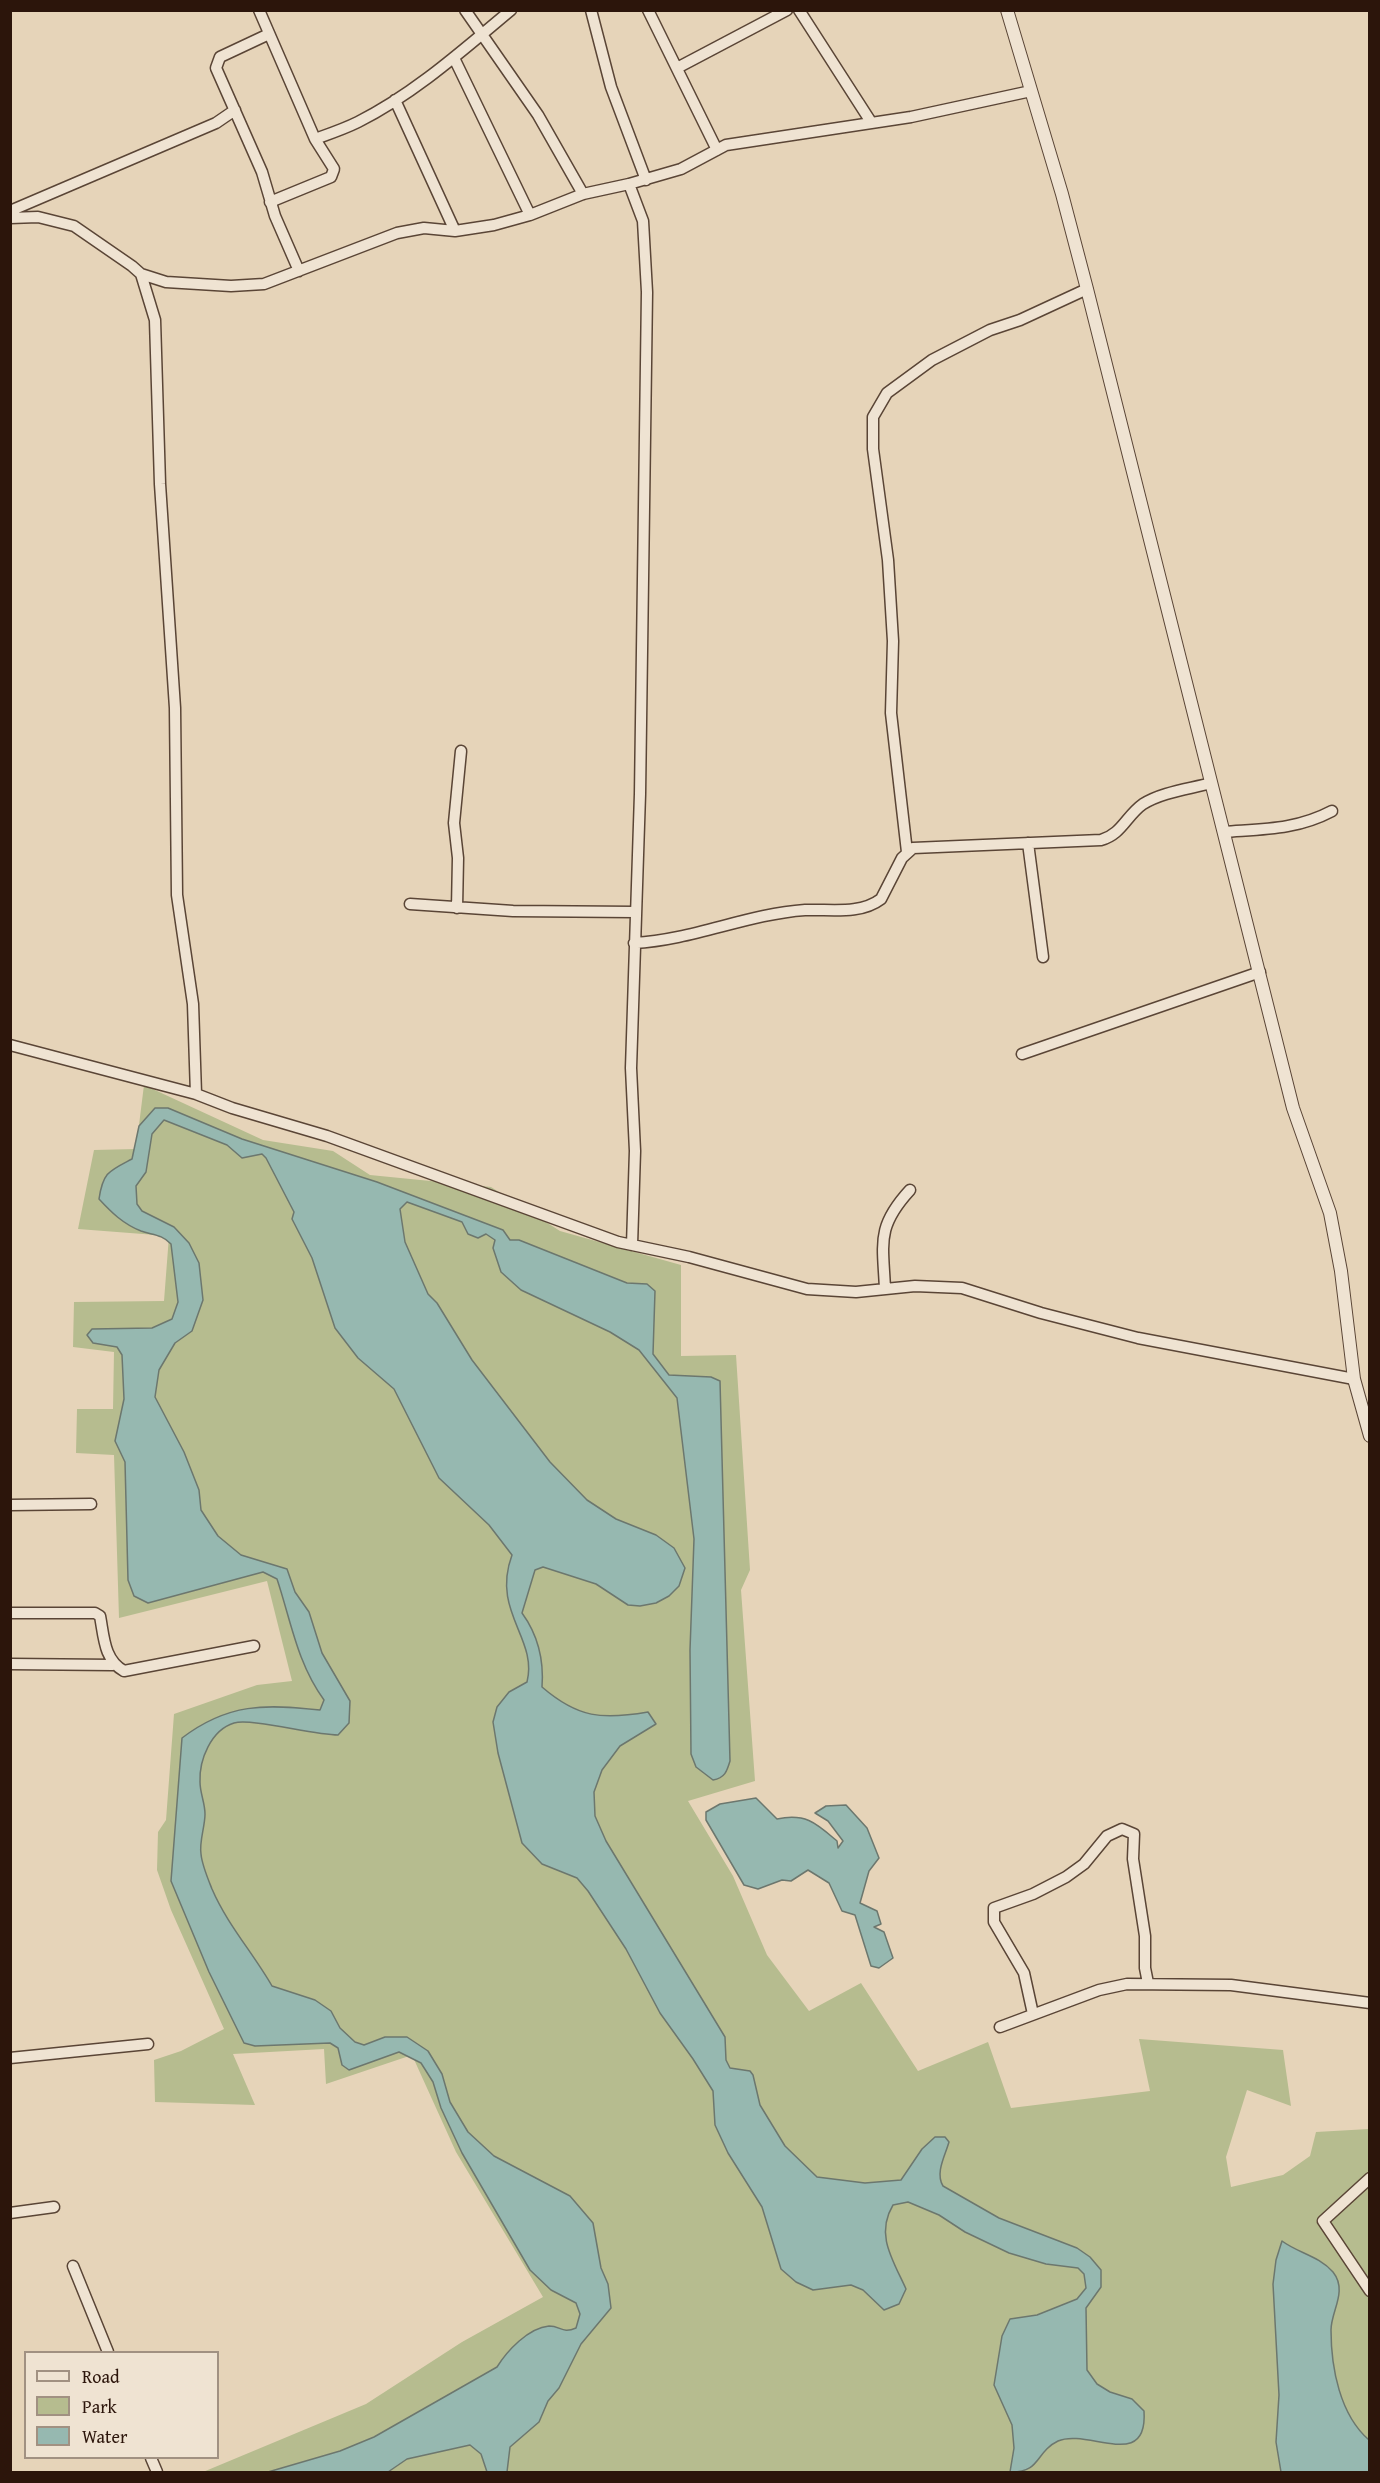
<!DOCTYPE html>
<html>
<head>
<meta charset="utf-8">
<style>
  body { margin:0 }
  #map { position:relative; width:1380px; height:2483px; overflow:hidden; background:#e6d4b9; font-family:"Gentium Book Plus",serif }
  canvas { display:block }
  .frame { position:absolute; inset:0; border:12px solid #2c150b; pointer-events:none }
  .legend { position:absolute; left:24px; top:2351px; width:195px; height:108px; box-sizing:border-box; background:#efe3d2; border:2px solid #a19182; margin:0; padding:8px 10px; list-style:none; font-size:18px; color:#2c150b }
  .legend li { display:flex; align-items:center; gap:12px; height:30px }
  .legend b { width:30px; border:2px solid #a19182 }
</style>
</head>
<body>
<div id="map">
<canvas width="1380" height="2483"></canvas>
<div class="frame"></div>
<ul class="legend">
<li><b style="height:8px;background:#efe3d2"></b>Road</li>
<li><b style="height:16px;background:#b6bc8f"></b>Park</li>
<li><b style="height:16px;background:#96b8b0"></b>Water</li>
</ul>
</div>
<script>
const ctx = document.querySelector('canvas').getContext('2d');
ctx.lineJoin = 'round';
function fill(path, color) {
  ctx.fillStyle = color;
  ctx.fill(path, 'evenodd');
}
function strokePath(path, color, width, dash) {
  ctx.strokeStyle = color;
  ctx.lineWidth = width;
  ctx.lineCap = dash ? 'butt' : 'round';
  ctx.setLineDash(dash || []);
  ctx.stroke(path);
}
fill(new Path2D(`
  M144,1085l119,55 70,11 37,24 121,12 69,44 121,34v91l55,-1 14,215 -9,20 14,191 -67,20 45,75 34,79 42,56 52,-28 57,88 70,-29 23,66 139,-17 -11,-52 144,11 8,56 -44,-16 -21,67 5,30 52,-12 27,-19 6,-24 53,-3v343h-1166l163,-68 96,-62 81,-45 -87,-145 -44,-97 -86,29 -2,-35 -91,5 22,51 -100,-3 -1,-42 27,-9 43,-22 -53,-119 -14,-40 1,-38 8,-12 8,-106 83,-29 35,-4 -25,-100 -148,37 -5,-163 -38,-2 1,-44h36l1,-57 -41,-5 1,-45 90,-1 5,-65 -91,-7 16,-79 42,-1z`), '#b6bc8f');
const water = new Path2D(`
  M155,1108h13l74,31 135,43 126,48 7,10h9l108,43 20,1 8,7 -2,63 16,21 42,2 9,4 10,380c-3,10 -5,17 -17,19l-17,-13 -5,-13 -1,-104 4,-111 -17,-141 -38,-48 -29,-18 -89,-42 -20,-18 -8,-24 2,-8 -9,-6 -8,4 -10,-4 -6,-12 -55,-20 -7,7 5,33 23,52 9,9 35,57 78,102 37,38 29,19 40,16 18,13 11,20 -6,18 -10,10 -13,7 -16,3 -12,-1 -32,-21 -53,-17 -8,3 -13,43c16,22 22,47 20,74 36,31 60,33 106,25l8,12 -36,22 -18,24 -8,22 1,24 11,25 119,196 1,23 4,8 20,3 3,4 7,30 25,41 32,31 48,6 36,-3 21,-31 13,-12h10l4,5c-4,14 -14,31 -6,44l56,32 78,30 13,9 11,13v17l-15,21 1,62 10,14 13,8 22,7 12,12c4,61 -56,17 -86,30 -23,11 -17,32 -48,31l4,-24 -2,-23 -18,-40 8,-49 8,-17 27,-4 40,-16 9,-11 -2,-14 -6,-6 -32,-4 -37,-11 -44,-21 -26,-17 -31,-13 -15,3c-18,30 0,55 13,84l-7,15 -15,6 -21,-20 -12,-5 -38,5 -17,-8 -15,-13 -19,-62 -34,-54 -13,-28 -2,-34 -20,-32 -33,-46 -34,-64 -38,-58 -11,-13 -35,-14 -20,-21 -24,-90 -5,-31 4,-15 12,-15 18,-10c11,-44 -36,-70 -15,-127l-23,-30 -50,-47 -45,-89 -36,-31 -23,-30 -23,-70 -20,-39 2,-7 -28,-54 -4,-4 -20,4 -15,-13 -63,-25 -12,14 -6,38 -10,14 1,18 5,7 32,16 15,16 10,20 4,37 -11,31 -17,12 -16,27 -4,27 29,55 15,38 2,20 17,26 23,19 46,14 8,23 14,20 13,41 28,48 -1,22 -11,12c-25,0 -86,-17 -104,-12 -23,7 -35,37 -34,59 0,11 5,21 5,32 0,13 -6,27 -4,40 1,11 7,25 11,35 15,35 41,64 60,97l43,14 16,11 9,17 15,14 9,3 21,-8h22l21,14 14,23 8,28 18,30 26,24 76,40 23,27 8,45 7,16 3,24 -30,36 -22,44 -11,13 -9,21 -29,25 -3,25h-20l-6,-18 -11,-9 -63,14 -19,13h-120l72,-21 34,-14 123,-70c10,-16 31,-39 52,-41 12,0 13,8 27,2l4,-14 -4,-11 -25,-13 -21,-20 -68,-117 -21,-45 -8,-26 -12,-19 -22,-11 -50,18 -7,-5 -4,-17 -8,-5 -75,3 -11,-3 -35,-71 -38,-91 11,-143c46,-35 83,-34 138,-28l4,-10c-27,-37 -33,-79 -47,-121l-14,-7 -115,31 -14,-7 -6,-16 -3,-118 -10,-21 9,-42 -2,-44 -5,-8 -24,-4 -6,-8 5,-6 60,-1 20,-9 6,-17 -7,-58c-9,-10 -19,-9 -30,-13 -18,-7 -30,-19 -42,-32 4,-27 10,-28 33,-40l7,-33z
  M756,1798l21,21c29,-6 39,4 60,22l1,7 5,-7 -15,-20 -13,-8 11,-7 20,-1 21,23 12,30 -10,13 -9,32 17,8 4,13 -7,3 10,5 9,26 -14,10 -8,-2 -16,-51 -13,-4 -13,-28 -21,-13 -17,11 -9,-1 -24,9 -14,-4 -38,-65v-8l14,-8z
  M1282,2241c16,12 37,15 51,31 15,19 -2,39 -2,58 0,38 9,85 38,110v32h-88l-5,-30 3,-47 -6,-111 3,-24z`);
fill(water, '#96b8b0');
strokePath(water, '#6c776e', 1.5);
const minor = new Path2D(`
  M259,10l56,129 19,30 -3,8 -61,25
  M465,10l73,105 45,79
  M591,10l20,77 35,93
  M648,10l69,140
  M799,10l72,112
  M269,34l-49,23 -4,11 46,104 13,44 24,55
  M454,58l76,157
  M677,68l110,-58
  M395,100l60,131
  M315,139c14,-5 29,-10 43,-17 56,-28 105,-72 153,-112
  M10,211l206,-88 19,-13
  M10,218l28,-1 36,9 58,40 9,8 14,46 5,164 15,224 2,187 16,109 3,90
  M141,274l25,8 65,4 33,-2 133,-51 27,-5 31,3 39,-6 36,-10 53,-21 46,-10
  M1224,832c39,-3 72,-2 108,-21
  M1028,843l15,114
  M907,852l-16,-139 2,-72 -5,-81 -15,-111v-32l14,-24 45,-33 58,-30 30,-10 67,-31
  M410,904l103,7 122,1
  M457,908l1,-50 -4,-35 7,-72
  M634,943c59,-3 113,-29 171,-33 25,-1 55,5 76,-11l21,-41 11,-10 188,-8c21,-6 25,-24 42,-36 19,-12 46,-15 68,-21
  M10,1045l186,49 36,14 95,28 291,106 71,15 118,32 49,3 59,-6 47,2 79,25 97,25 216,41
  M1022,1054l238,-82
  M632,1245l3,-94 -4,-83 9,-274 7,-502 -4,-71 -14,-37 52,-15 45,-24 185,-28 120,-26
  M885,1289c-2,-46 -9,-62 25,-99
  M10,1505l81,-1
  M10,1613h85l5,3c4,21 4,44 24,55l130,-25
  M10,1664l103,1
  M1033,2014l-9,-41 -30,-51v-14l39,-14 33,-17 18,-13 23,-28 15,-7 12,5 -1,25 12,77v32l3,15
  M1000,2027l99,-37 28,-6 104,1 139,18
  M10,2058l138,-14
  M1370,2178l-47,43 47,70
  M10,2213l44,-6
  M73,2266l35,86
  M151,2458l6,14`);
const tertiary = new Path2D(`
  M1007,10l55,184 25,95 206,819 37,105 11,58 13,108 16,57`);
strokePath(minor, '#5a4536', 13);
strokePath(tertiary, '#5a4536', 14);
strokePath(minor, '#efe3d2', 10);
strokePath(tertiary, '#efe3d2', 12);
</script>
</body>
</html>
